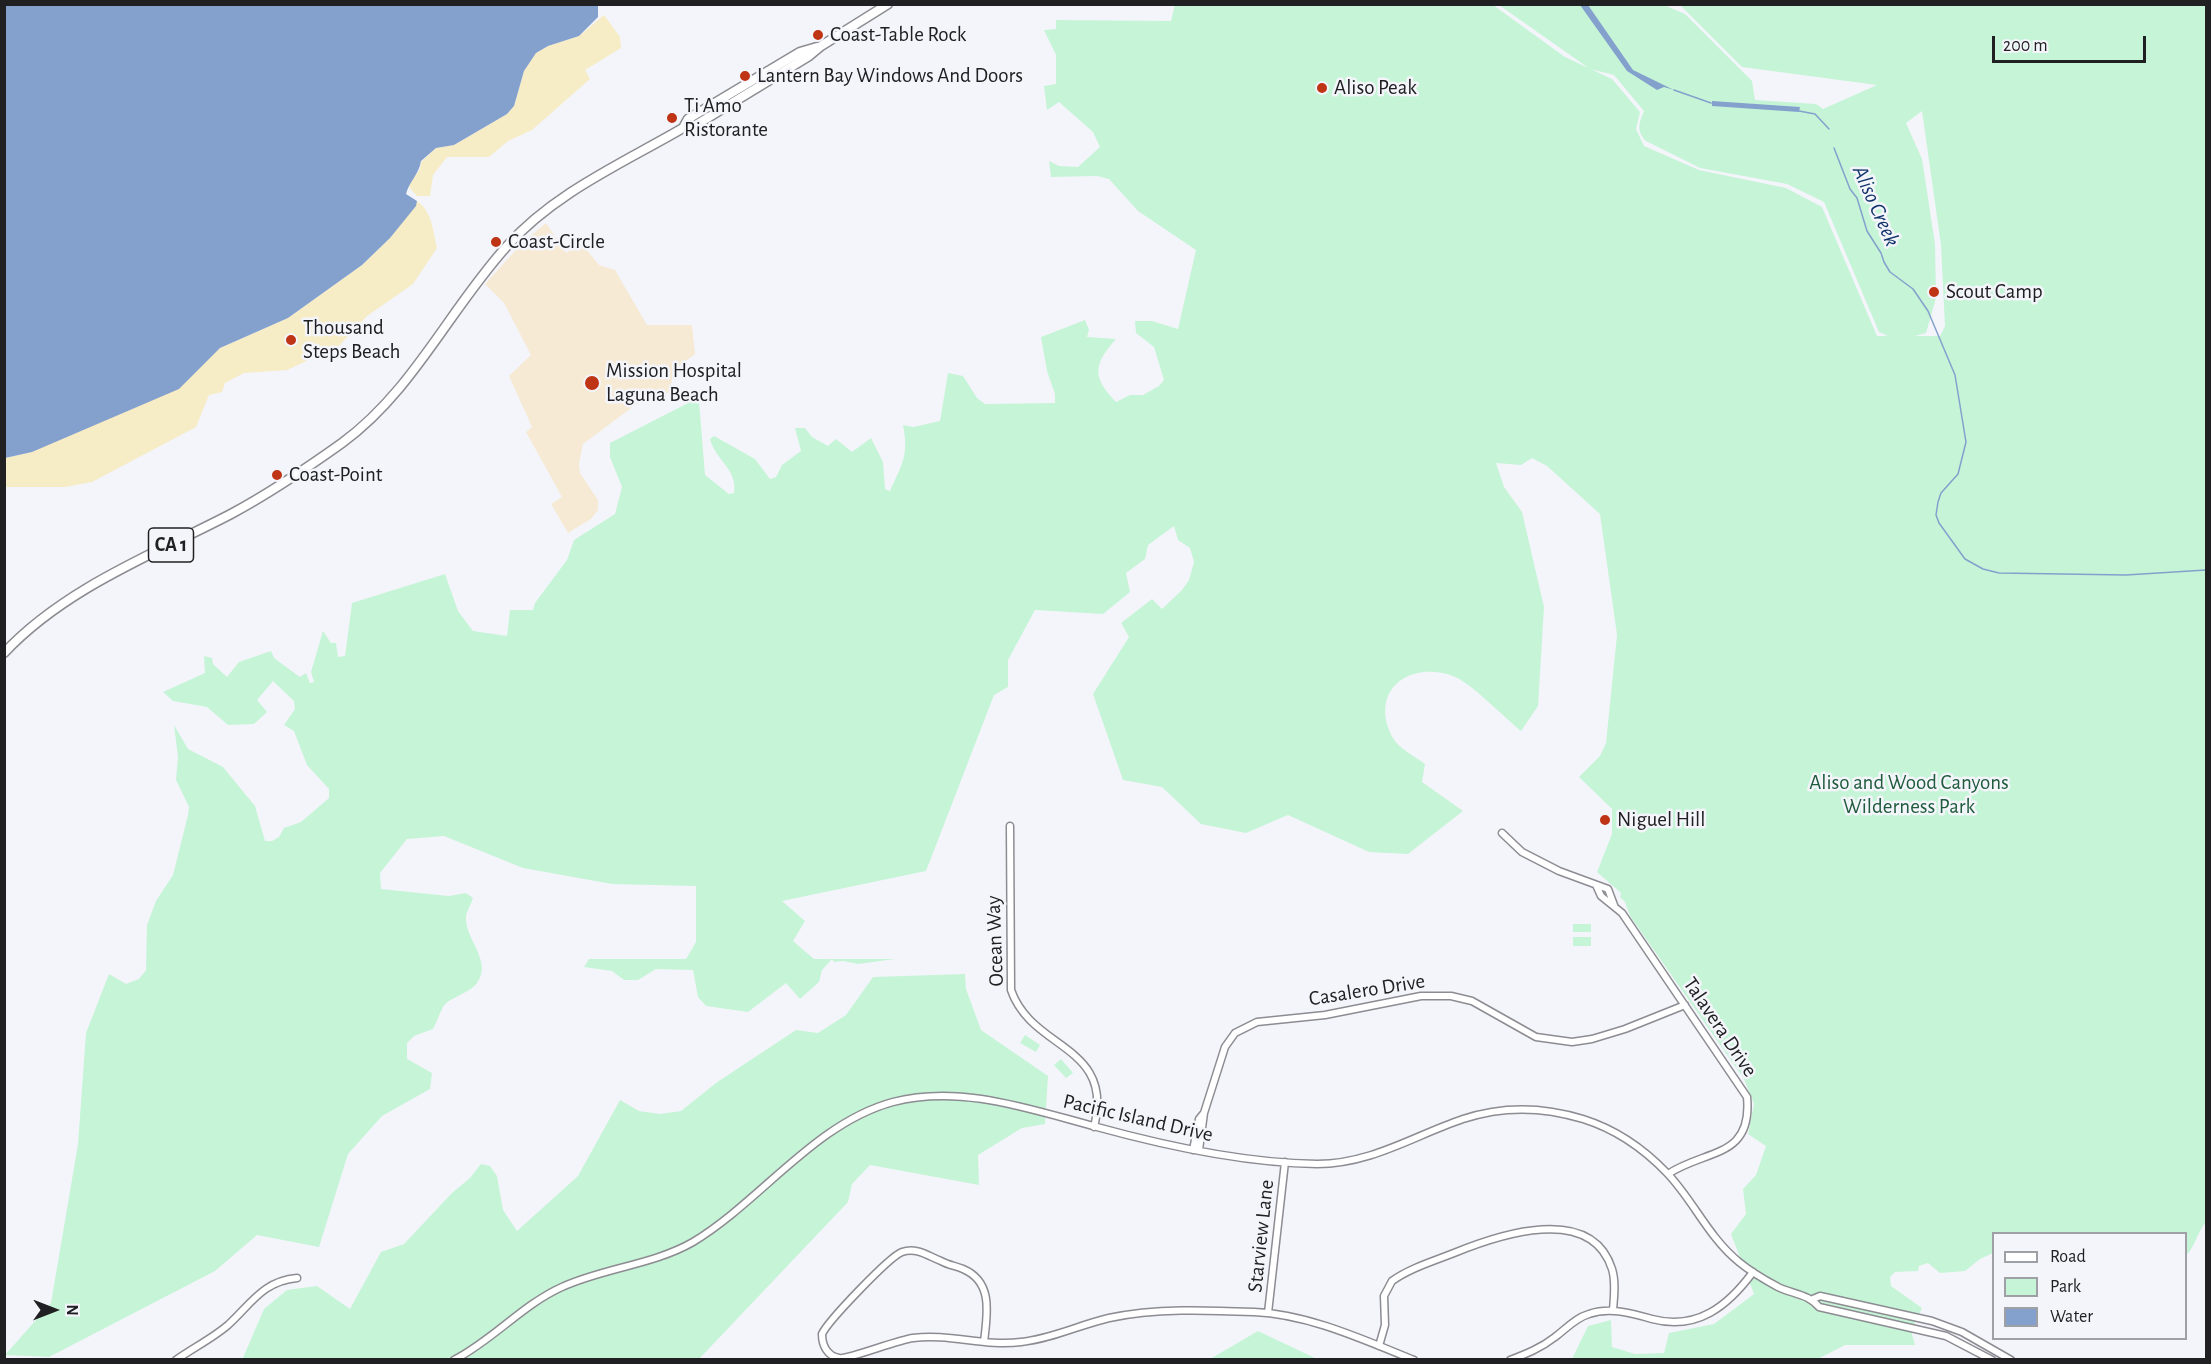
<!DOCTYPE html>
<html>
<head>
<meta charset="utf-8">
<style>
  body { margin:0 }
  #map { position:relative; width:2211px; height:1364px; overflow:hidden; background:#f4f5fb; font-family:"Alegreya Sans",sans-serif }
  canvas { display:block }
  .frame { position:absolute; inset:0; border:6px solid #202023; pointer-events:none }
  .legend { position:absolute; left:1992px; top:1232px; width:195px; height:108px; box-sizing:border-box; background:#f4f5fb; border:2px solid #9fa0a5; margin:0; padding:8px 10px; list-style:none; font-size:18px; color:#202023 }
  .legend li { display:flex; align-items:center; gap:12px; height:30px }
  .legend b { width:30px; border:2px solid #9fa0a5 }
  .north { position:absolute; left:24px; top:1280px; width:60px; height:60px; -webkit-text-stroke:4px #f4f5fb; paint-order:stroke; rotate:90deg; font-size:16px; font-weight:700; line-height:24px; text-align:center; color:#202023 }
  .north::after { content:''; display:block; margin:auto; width:21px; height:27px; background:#202023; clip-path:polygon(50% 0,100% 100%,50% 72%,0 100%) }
  .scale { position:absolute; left:1992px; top:36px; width:154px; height:27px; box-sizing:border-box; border:3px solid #202023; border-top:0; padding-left:8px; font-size:18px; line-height:21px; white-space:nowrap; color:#202023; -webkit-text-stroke:4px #f4f5fb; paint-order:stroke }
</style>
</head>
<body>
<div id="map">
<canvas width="2211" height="1364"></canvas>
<div class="frame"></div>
<ul class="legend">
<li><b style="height:8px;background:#fff"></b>Road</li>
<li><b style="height:16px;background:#c6f4d7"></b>Park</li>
<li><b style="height:16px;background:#84a1cd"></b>Water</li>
</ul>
<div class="north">N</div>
<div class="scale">200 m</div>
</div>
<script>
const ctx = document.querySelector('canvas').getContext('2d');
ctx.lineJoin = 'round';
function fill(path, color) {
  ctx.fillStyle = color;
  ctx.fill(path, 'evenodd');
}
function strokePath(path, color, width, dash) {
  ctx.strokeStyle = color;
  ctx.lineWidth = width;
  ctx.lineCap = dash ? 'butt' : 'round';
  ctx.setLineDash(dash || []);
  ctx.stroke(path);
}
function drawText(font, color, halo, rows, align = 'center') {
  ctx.font = font + ' "Alegreya Sans",sans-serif';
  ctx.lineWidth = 5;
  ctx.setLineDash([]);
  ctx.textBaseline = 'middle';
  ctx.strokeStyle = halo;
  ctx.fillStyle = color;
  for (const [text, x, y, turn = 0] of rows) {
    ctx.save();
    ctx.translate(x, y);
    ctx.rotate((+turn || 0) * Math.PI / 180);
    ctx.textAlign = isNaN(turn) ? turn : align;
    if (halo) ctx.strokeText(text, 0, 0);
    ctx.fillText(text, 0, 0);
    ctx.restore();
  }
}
fill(new Path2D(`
  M546,223l20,30 15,-10 18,22 16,5 32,55h45l3,29 -21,16 -4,21 -9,7 -23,5 -55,41 -4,20 1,9 18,27v10l-7,9 -23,14 -17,-29 11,-7 -36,-65 6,-5 -23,-51 22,-21 -27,-52 -19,-19 38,-42z`), '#f6ead5');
fill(new Path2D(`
  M1175,4l318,1 72,52 47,22 28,33 -4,17 8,17 55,24 87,18 36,19 55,129h11l-9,-4 -55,-130 -37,-18 -87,-16 -54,-27c-10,-10 -7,-18 -2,-30l-30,-36 -24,-6 -91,-64h165l21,9 67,67 3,19 61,4 7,5 54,-24 -135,-18 -62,-62h526v1217c-9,10 -11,26 -20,33v-21h-192l-1,19 -13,6 -15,12 -25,2 -12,-10 -9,3 -1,5 -23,1 -5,5 1,9 31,22 -11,23 4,14h-70l-29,15 -244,-1 16,-33 23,-6 1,27 23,7 29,-1 5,-20 45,-9 40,-30 -23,-60 15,-20 -3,-25 13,-14 10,-29 -18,-12 6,-30 -10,-25 -114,-163 -5,-14 -5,-5 1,-4 -24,-21 15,-38v-25l-33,-32 21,-21 6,-13 11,-108 -17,-121 -53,-48 -15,-8 -11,7 -25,-2 8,24 18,25 22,95 -6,99 -17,25c-16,-13 -51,-49 -68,-55 -45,-16 -85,16 -60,62 5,10 23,19 32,26l-3,18 41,29 -55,43 -39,-2 -81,-37 -42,18 -45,-9 -39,-37 -39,-7 -30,-86 36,-57 -8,-14 31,-24 10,10 20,-19 7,-10 5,-18 -4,-14 -12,-8 -4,-14 -26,19 -3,14 -19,14 4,19 -27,22 -68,-4 -27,50v27l-14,8 -68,176 -144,30 23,20 -12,20 21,18h81l-37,5 -15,-3 -9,1 -2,-3 -10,11 -3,12 -19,17 -14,-16 -38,29 -42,-6 -8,-9 -5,-27 -37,-1 -18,11h-14l-12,-9 -28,-4 5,-8h97l10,-17v-56l-84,-2 -89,-16 -79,-32 -37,3 -27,34 1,16 68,7 17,-3 7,5c-2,6 -6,13 -7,18 -2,23 27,44 11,67 -8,11 -28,14 -34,24 -4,7 -6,15 -10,22l-19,7 -7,7v16l25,14 -2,16 -48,27 -34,38 -29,93 -62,-12 -42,36 -166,86 -44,-2 46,-52 27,-159 8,-111 23,-59 17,10 13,-5 7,-9 1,-45 9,-24 17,-26 15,-60 1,-8 -13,-27 2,-23 -4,-32 14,24 35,18 32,39 10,35h7l7,-4 5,-9 17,-6 28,-24v-9l-22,-24 -13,-34 -10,-6 11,-16 -1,-8 -21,-20 -16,19 10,12 -13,12 -26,1 -21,-18 -34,-6 -10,-9 42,-19 -1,-17 8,2 1,6 14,13 12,-15 32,-11 3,7 26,19 6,-4 4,10 4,-1 -3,-10 12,-41 8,12h5l2,14 7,-1 7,-53 93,-29 13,37 15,20 34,5 3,-26h23l2,-7 32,-43 7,-20 41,-26 7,-27 -12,-30v-14l82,-42h7l6,74 24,19 5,-1c4,-24 -19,-33 -24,-54l4,-3 41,23 15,20 6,-2 6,-12 19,-14 -6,-23h10l7,9 16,9 8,-7 16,13 19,-14 12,24 2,27 5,2c12,-27 19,-35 13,-66l10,2 27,-6 8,-48 15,3 14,22 8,6 70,-1v-9l-8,-23 -6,-34 44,-17 4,10 -2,7 29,2c-23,26 -24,38 0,63l14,-7h13l16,-9 5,-6 -10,-33 -18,-14 -1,-12h17l26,8 18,-79 -58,-39 -29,-32 -12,-3 -46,1 -2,-16 10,5 19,1 22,-20 -7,-15 -34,-30 -12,8 -3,-24 12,-2v-29l-12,-25 12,-1v-9l115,1zM1922,111l19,134 4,81 -5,10h-25l11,-3 10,-35 -1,-54 -13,-85 -16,-36z
  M1573,924h18v8h-18z
  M1573,937h18v9h-18z
  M965,974l1,15 15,41 67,46 -3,48 -23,4 -44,27 1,30 -109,-20 -18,19 -4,18 -149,157 -457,1 22,-51 23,-19 30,-4 33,23 31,-57 23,-8 48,-51 18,-15 11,-14 9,2 7,10 6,34 14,21 61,-55 42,-76 19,11 21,3 21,-3 35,-28 80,-53 22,3 28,-18 27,-38z
  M1025,1035l15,10 -4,7 -16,-9z
  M1061,1059l12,14 -7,5 -12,-13z
  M1258,1331l59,28h-107z`), '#c6f4d7');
fill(new Path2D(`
  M604,15l16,22 1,11 -36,22 5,9 -58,51 -24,11 -19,16h-42l-14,18 -3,21h-13l-9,-10 12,-17 1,-7 15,-14 18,-3 53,-31 7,-8 10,-35 12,-18 12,-7 31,-10z
  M417,201c15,10 16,30 20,47l-24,36 -46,32 -28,30 -52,24 -43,3 -19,10 -3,9 -13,3 -13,32 -104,55 -27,5h-60l-1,-29 28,-6 167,-86 21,-18 68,-30 74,-53 28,-27z`), '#f6ecc6');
fill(new Path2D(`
  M598,5v12l-19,19 -31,10 -12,7 -12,18 -10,35 -7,8 -53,31 -18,3 -15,13c-2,13 -12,21 -15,33l11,7 -1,5 -26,32 -28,27 -74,53 -68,30 -41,41 -147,63 -27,6v-453z
  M1580,5h8l45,65 41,20 -10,-3 -7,3 -30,-19z
  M1712,101l88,6 -1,5 -87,-6z`), '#84a1cd');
strokePath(new Path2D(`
  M1674,90l37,13
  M1799,111l16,3 14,15
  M1834,148l16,41 7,9 10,33 14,22 3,9 6,10 23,17 15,22 27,64 11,67 -8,32 -17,19 -3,9 -2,13 3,8 26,36 18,10 16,4 127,2 80,-5`), '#84a1cd', 1.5);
const secondary = new Path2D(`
  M1010,826l1,164c21,61 104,54 83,137
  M1502,833l20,19 37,19 49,18 6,16
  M1596,885l5,11 21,17 125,184c6,62 -42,52 -79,77
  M1193,1150l6,-31 4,-5
  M1199,1150l5,-37 21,-66 10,-14 22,-11 68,-7 96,-19h30l21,5 64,36 36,5 20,-3 33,-10 60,-24
  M1813,1299l7,-3 112,25 30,11 49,28
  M1268,1313l17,-151
  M984,1342c3,-27 10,-60 -21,-73 -7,-3 -15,-4 -22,-8 -13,-5 -24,-14 -39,-9 -13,5 -74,69 -80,82 0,11 5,22 17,24 8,2 58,-18 74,-20 36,-5 72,9 108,4 30,-3 58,-17 88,-24 46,-10 98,-8 145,-6 54,2 110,28 160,48
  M1379,1346l6,-21 -1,-29 8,-15c18,-13 42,-20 62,-28 44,-18 137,-50 158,16 4,13 2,28 1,41
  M176,1360c17,-12 37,-22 52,-35 23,-21 35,-44 69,-47
  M454,1360c39,-20 68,-55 108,-73 41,-19 91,-22 131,-45 68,-41 122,-119 200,-140 68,-18 139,8 204,25 69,19 147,36 220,37 54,0 96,-28 146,-45 39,-13 81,-12 120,0 32,10 61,30 84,54 26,27 42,65 72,89 12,10 26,18 39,25 14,7 31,7 41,20l127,29 46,24
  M1510,1360c16,-6 31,-12 45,-23 11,-8 20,-19 34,-23 21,-7 42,-1 63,5 45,12 76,-13 101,-47`);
const highway = new Path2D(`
  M683,128l5,-9 112,-67 17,-5
  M4,653c61,-65 150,-99 227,-139 39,-21 76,-46 111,-71 71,-52 107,-133 165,-197 47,-53 116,-83 176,-118h8l118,-72 12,-10 67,-42`);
strokePath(secondary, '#8c8c92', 9);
strokePath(highway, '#8c8c92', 11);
strokePath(secondary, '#fff', 6);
strokePath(highway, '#fff', 8);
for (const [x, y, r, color] of [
  [818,35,6,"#be3414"],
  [745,76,6,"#be3414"],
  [1322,88,6,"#be3414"],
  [672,118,6,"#be3414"],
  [496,242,6,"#be3414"],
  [1934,292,6,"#be3414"],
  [291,340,6,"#be3414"],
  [592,383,8,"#be3414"],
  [277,475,6,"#be3414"],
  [1605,820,6,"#be3414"]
]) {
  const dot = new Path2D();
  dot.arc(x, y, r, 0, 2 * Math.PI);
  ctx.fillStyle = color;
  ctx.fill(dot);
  strokePath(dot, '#f4f5fb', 2);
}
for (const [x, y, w] of [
  [171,545,45]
]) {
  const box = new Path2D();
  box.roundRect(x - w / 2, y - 17, w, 34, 4.5);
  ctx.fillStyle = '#f4f5fb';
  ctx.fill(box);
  strokePath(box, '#202023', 1.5);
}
drawText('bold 20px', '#202023', null, [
  ["CA 1",171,545]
]);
drawText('21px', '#202023', '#f4f5fb', [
  ["Coast-Table Rock",830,35],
  ["Lantern Bay Windows And Doors",757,76],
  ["Aliso Peak",1334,88],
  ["Ti Amo",684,106],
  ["Ristorante",684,130],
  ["Coast-Circle",508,242],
  ["Scout Camp",1946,292],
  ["Thousand",303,328],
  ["Steps Beach",303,352],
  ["Mission Hospital",606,371],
  ["Laguna Beach",606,395],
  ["Coast-Point",289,475],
  ["Niguel Hill",1617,820]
], 'left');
drawText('21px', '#1f5b3c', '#f4f5fb', [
  ["Aliso and Wood Canyons",1909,783],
  ["Wilderness Park",1909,807]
]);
drawText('21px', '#202023', '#f4f5fb', [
  ["Ocean Way",995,941,-92],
  ["Casalero Drive",1367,990,-9],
  ["Talavera Drive",1720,1027,56],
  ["Pacific Island Drive",1138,1118,13],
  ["Starview Lane",1261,1236,-84]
]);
drawText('italic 22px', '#11356b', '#f4f5fb', [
  ["Aliso Creek",1876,206,66]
]);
</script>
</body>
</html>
